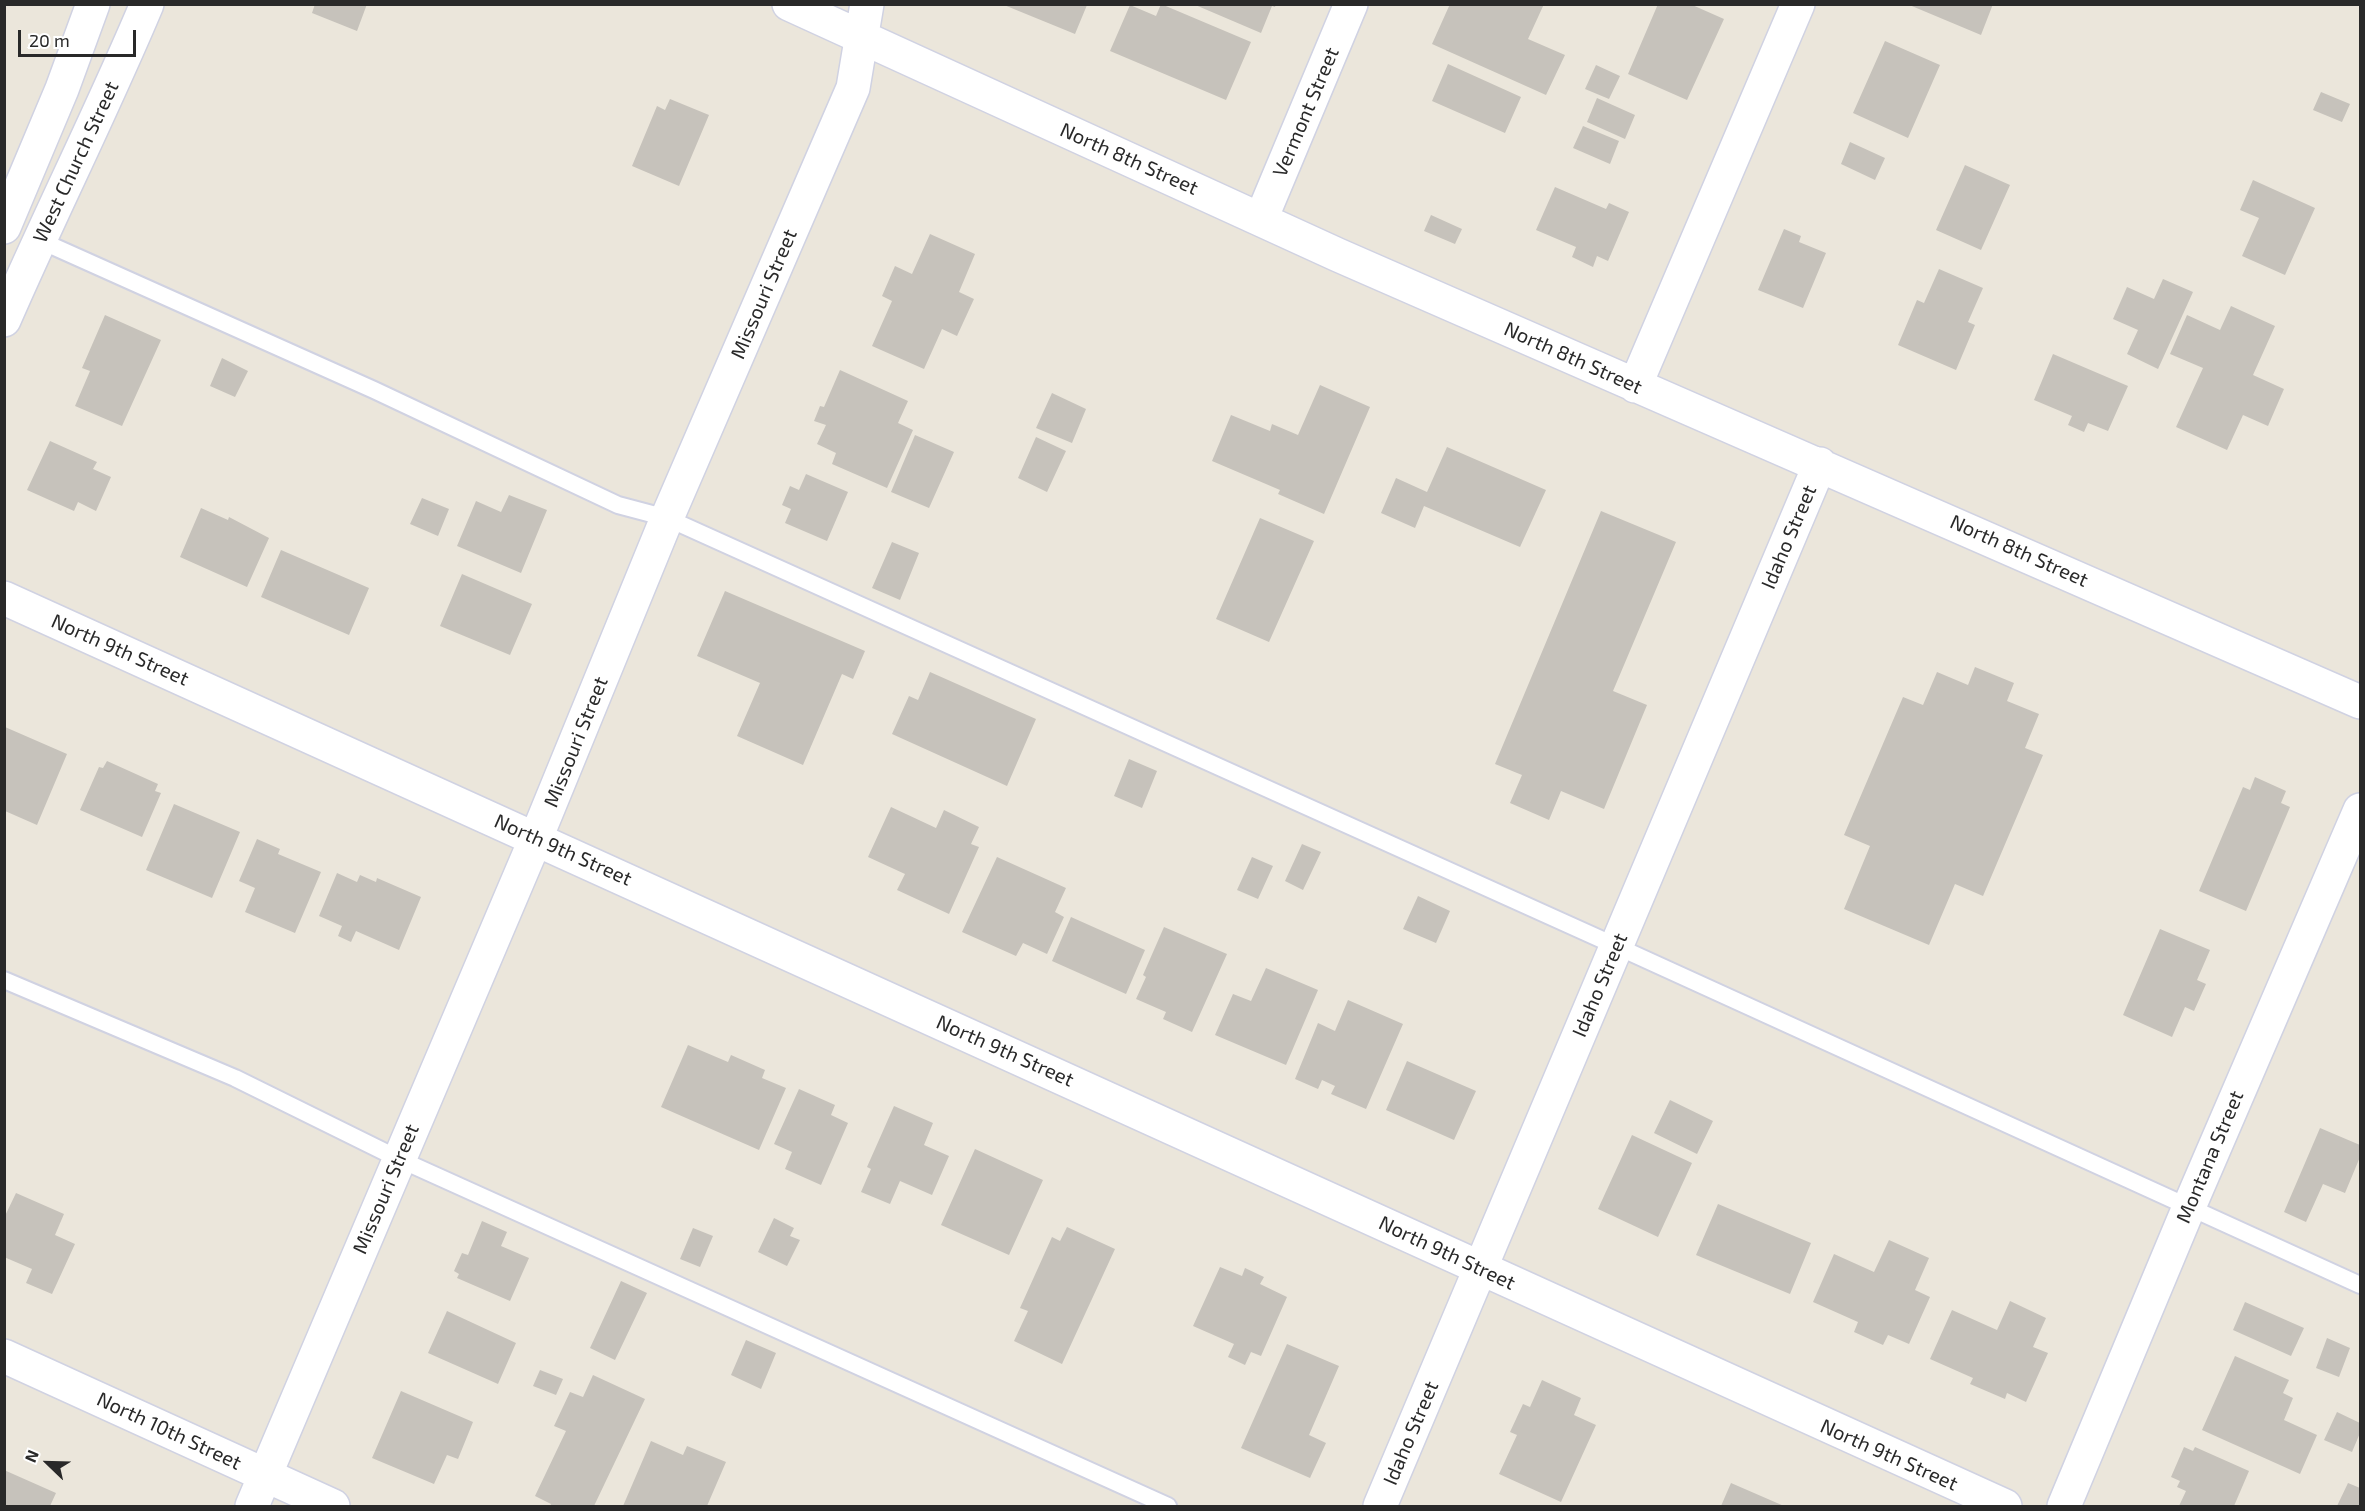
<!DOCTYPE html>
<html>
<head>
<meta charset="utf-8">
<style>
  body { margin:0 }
  #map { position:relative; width:2365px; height:1511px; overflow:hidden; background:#ebe6db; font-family:"Exo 2",sans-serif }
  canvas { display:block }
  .frame { position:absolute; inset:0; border:6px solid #292929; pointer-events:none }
  .north { position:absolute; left:18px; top:1433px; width:60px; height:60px; -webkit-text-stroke:4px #fff; paint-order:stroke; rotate:293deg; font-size:16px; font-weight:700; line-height:24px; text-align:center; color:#292929 }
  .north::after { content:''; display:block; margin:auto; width:21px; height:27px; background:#292929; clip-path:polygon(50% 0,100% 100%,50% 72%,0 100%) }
  .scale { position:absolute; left:18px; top:30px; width:118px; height:27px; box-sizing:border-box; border:3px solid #292929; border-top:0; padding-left:8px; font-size:18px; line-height:21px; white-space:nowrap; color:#292929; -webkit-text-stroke:4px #fff; paint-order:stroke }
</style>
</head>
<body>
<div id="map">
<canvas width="2365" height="1511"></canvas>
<div class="frame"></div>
<div class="north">N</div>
<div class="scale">20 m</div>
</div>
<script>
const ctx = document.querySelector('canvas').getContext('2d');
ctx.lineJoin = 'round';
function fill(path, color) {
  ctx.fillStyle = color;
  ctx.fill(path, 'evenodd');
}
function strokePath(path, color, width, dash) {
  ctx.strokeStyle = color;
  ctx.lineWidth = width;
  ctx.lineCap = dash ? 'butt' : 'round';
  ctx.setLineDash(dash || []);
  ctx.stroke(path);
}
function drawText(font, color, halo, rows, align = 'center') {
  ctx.font = font + ' "Exo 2",sans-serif';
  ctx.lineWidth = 4.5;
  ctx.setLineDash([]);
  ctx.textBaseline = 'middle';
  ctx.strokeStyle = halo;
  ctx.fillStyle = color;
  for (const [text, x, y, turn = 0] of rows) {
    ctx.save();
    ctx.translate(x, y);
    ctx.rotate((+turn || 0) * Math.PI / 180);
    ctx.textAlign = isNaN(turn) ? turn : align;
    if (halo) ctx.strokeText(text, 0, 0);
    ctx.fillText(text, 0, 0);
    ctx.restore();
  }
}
fill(new Path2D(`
  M315,4h52l-10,27 -45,-18z
  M1161,4l90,38 -25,58 -116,-49 20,-46 26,11z
  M1193,4h83l-1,3 -3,-1 -11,27z
  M1450,4h94l-16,35 37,16 -19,40 -114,-51z
  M1658,4h32l34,15 -37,81 -59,-26z
  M1907,4h86l-12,31z
  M1004,5h83l-12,29z
  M1885,41l55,24 -32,73 -55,-25z
  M1448,64l73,33 -16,36 -73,-32z
  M1596,65l24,11 -11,23 -24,-10z
  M2321,92l29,12 -8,18 -29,-12z
  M1597,98l38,17 -10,24 -38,-17z
  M670,99l39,16 -30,71 -47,-20 25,-60 8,4z
  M1583,126l36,15 -9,23 -37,-16z
  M1850,142l35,16 -10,22 -34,-16z
  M1965,165l45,20 -29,65 -45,-20z
  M2253,180l62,28 -30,67 -43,-19 17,-38 -19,-8z
  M1555,187l51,22 3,-6 20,9 -21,49 -11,-5 -4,11 -21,-10 4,-10 -40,-17z
  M1431,215l31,14 -7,15 -31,-13z
  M1784,229l17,7 -2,6 27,11 -23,55 -45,-18z
  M930,234l45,20 -16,38 15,7 -17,37 -15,-7 -18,40 -52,-23 20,-45 -10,-5 13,-30 17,8z
  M1939,269l44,19 -15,34 7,3 -19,45 -58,-25 19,-45 7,3z
  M2163,279l30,13 -35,77 -31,-15 11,-24 -25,-11 14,-32 27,12z
  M2231,306l44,20 -22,49 31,14 -16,37 -25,-11 -16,35 -51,-23 27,-59 -33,-14 17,-39 33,15z
  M105,315l56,25 -39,86 -47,-20 15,-35 -8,-3z
  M2053,354l75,32 -20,45 -20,-8 -4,9 -16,-7 4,-9 -38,-16z
  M222,358l26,13 -13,26 -25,-11z
  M840,370l68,31 -10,22 15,7 -26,58 -55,-24 4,-11 -19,-9 9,-19 -12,-4 6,-15 4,1z
  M1320,385l50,22 -46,107 -46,-20 2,-4 -68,-29 19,-46 39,16 2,-7 26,11z
  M1052,393l34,16 -14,34 -36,-15z
  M915,435l39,17 -25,56 -38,-16z
  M1036,437l30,14 -19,41 -29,-14z
  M50,441l47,21 -4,7 18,8 -15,34 -18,-9 -4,9 -47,-21z
  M1447,447l99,43 -26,57 -96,-41 -9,22 -34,-15 15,-35 31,14z
  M806,474l42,18 -21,49 -42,-18 6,-14 -9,-4 8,-19 9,4z
  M509,495l38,15 -26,63 -64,-27 19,-45 25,11z
  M422,498l27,11 -11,27 -28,-12z
  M201,508l27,12 1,-3 40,21 -22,49 -67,-30z
  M1601,511l75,31 -63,149 34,14 -43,104 -43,-18 -12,29 -39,-17 12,-28 -27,-11z
  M1260,518l54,23 -45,101 -53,-23z
  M892,542l27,11 -19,47 -28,-12z
  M281,550l88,38 -20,47 -88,-38z
  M462,574l70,30 -22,51 -70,-29z
  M725,591l140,60 -12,28 -11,-5 -39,91 -66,-29 23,-53 -63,-27z
  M1975,667l39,16 -7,18 32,13 -14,34 18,7 -60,141 -28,-12 -26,61 -85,-36 26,-63 -26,-11 59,-138 20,8 14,-33 31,13z
  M930,672l106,47 -29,67 -115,-52 17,-38 9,4z
  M5,727l62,27 -30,71 -32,-14z
  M1129,759l28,12 -15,37 -28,-12z
  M107,761l51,23 -3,7 6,2 -19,44 -62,-27 19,-43 4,1z
  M2255,777l31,14 -5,12 9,4 -44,104 -47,-20 44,-104 7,3z
  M174,804l66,28 -28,66 -66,-28z
  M891,807l45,21 8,-18 35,17 -8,17 8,3 -30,67 -52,-24 8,-16 -37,-17z
  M257,839l23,10 -2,5 43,18 -26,61 -50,-21 10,-24 -16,-7z
  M1302,844l19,8 -18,38 -18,-9z
  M997,857l69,31 -11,24 9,5 -17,37 -24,-11 -7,13 -54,-24z
  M1252,857l21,9 -15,33 -21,-9z
  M337,873l20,9 3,-7 16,7 1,-4 44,19 -22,53 -43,-19 -5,11 -13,-6 4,-10 -23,-10z
  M1418,896l32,15 -14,32 -33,-14z
  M1071,917l74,33 -19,44 -74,-33z
  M1164,927l63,27 -35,78 -29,-13 3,-7 -30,-13 10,-22 -3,-2z
  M2160,929l50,21 -13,30 9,4 -12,27 -9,-4 -13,30 -49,-22z
  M1266,968l52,22 -32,75 -71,-30 18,-41 18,7z
  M1348,1000l55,24 -37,85 -35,-15 4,-8 -13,-6 -4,9 -23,-10 23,-56 17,8z
  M688,1045l40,17 3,-7 34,15 -3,8 24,10 -27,62 -98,-43z
  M1407,1061l69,30 -22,49 -68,-30z
  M799,1089l36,16 -4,10 17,8 -27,62 -36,-16 7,-17 -18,-8z
  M1670,1100l43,21 -16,33 -43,-21z
  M894,1106l39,17 -9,22 25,11 -17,39 -32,-14 -10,23 -29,-12 10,-23 -4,-2z
  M2320,1128l40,17v12l-15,36 -22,-9 -17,38 -22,-10z
  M1632,1135l60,28 -34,74 -60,-28z
  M975,1149l68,31 -34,75 -68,-30z
  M16,1193l48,21 -9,21 20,9 -23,50 -26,-11 6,-14 -28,-12v-39z
  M1718,1204l93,39 -21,51 -94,-39z
  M774,1218l20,10 -4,8 10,4 -13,26 -29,-14z
  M482,1221l25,11 -6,14 28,12 -19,43 -53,-23 2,-4 -5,-3 8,-18 6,2z
  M1067,1227l48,22 -53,115 -48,-23 14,-30 -8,-3 32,-71 8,4z
  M693,1228l20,8 -13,31 -20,-8z
  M1889,1240l40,18 -14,32 15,7 -21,47 -21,-9 -5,10 -29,-13 4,-10 -45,-20 21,-48 40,18z
  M1220,1267l22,9 3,-8 19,9 -4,7 27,13 -26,59 -10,-4 -6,13 -17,-8 6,-13 -41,-18z
  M621,1281l26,12 -32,67 -25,-12z
  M2010,1301l36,17 -13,29 15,6 -22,49 -19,-9 -2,6 -35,-15 3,-6 -43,-19 22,-49 45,20z
  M2245,1302l59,26 -13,28 -58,-26z
  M447,1311l69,32 -18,41 -70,-31z
  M2327,1338l23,10 -11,29 -23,-9z
  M746,1340l30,13 -15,36 -30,-14z
  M1287,1344l52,22 -30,69 17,8 -16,35 -69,-30z
  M2235,1356l54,24 -6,13 10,5 -9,22 33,15 -17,39 -98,-44z
  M540,1370l23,9 -7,16 -23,-9z
  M593,1375l52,24 -51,107h-44l1,-2 -16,-8 31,-65 -12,-5 16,-34 13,5z
  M1542,1380l39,18 -7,17 22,10 -35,77 -62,-28 18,-39 -7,-3 13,-28 7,3z
  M401,1391l72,31 -15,37 -11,-4 -13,29 -62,-26z
  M2337,1412l23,11v10l-8,19 -28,-12z
  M651,1441l32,14 4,-9 39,16 -19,44h-84z
  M2184,1447l9,4 2,-4 54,24 -15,35h-55l7,-15 -9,-4 3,-6 -9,-4z
  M4,1470l52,23 -6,13h-46z
  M1731,1483l53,23h-63z
  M2348,1483l12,5v18h-23z`), '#c6c2bb');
const service = new Path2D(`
  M39,240l335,150 244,115 49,13 949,428 744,339
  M4,980l231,98 164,81 769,347`);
const minor = new Path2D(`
  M789,4l549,251 1022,447
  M1261,219l90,-215
  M1635,386l163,-382
  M4,598l2001,908
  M4,1356l329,150
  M252,1506l284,-668 131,-320 186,-430 14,-84
  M1380,1506l440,-1042
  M2064,1506l125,-299 171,-397`);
const tertiary = new Path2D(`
  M4,227l58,-138 31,-85
  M4,320c46,-106 98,-209 143,-316`);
strokePath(service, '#d0d2e2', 20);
strokePath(minor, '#d0d2e2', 36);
strokePath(tertiary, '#d0d2e2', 36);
strokePath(service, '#fff', 16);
strokePath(minor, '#fff', 33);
strokePath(tertiary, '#fff', 33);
drawText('20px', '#292929', '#fff', [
  ["Vermont Street",1306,112,-67],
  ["North 8th Street",1129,159,24],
  ["West Church Street",76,162,-65],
  ["Missouri Street",764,294,-67],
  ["North 8th Street",1573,358,24],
  ["Idaho Street",1789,537,-67],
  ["North 8th Street",2019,551,24],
  ["North 9th Street",120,650,24],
  ["Missouri Street",576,742,-68],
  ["North 9th Street",563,850,24],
  ["Idaho Street",1600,985,-67],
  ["North 9th Street",1005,1051,24],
  ["Montana Street",2210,1157,-67],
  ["Missouri Street",386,1189,-67],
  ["North 9th Street",1447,1253,25],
  ["North 10th Street",169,1431,25],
  ["Idaho Street",1411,1433,-67],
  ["North 9th Street",1889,1455,24]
]);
</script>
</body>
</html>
